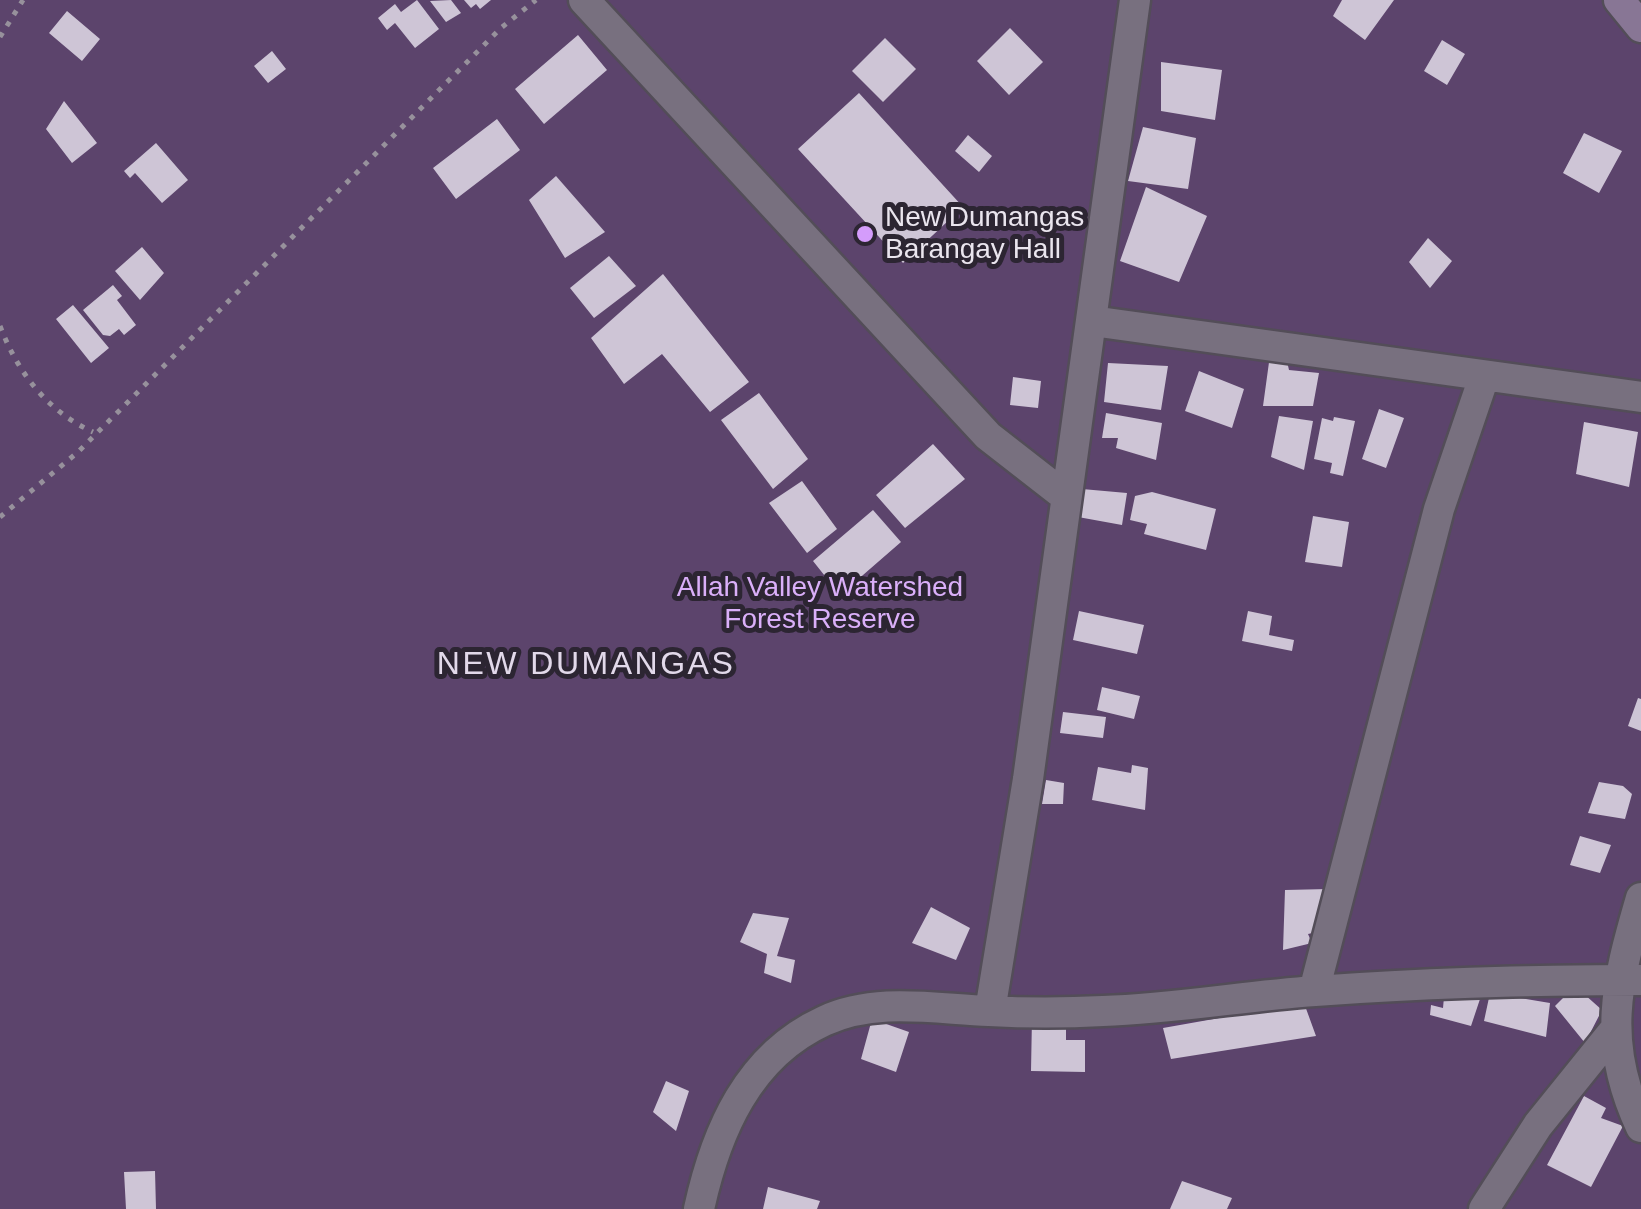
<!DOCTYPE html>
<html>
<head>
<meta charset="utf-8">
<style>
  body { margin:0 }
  canvas { display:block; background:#362f3c }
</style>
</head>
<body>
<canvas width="1641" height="1209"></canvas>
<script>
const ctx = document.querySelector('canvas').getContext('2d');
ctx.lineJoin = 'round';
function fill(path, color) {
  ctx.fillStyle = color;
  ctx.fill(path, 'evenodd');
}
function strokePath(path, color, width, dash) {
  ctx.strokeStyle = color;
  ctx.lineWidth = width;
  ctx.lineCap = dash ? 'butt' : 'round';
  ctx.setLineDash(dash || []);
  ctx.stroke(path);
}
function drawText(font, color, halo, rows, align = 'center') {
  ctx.font = font + ' Helvetica,sans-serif';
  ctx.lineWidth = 10;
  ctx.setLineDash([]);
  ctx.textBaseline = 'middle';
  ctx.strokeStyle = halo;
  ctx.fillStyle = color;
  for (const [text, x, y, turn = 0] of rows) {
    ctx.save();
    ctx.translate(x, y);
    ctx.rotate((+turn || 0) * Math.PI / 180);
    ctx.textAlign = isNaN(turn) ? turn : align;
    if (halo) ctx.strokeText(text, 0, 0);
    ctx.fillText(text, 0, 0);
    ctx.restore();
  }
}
fill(new Path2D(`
  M0,0h1641v1209h-1641z`), '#5c446c');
fill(new Path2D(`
  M417,0l22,29 -24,19 -20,-25 -8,7 -9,-12 17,-14 6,8z
  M451,0l10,13 -15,9 -16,-21z
  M464,0h27l-11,9 -4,-5 -5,4z
  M1342,0h52l-29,40 -32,-24z
  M67,11l33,28 -18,22 -33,-28z
  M1010,28l33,34 -34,33 -32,-34z
  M578,35l29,35 -63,54 -29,-35z
  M885,38l31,31 -33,33 -31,-31z
  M1442,40l23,14 -18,31 -23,-14z
  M272,51l14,18 -18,14 -14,-17z
  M1161,62l61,8 -7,50 -54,-9z
  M859,93l104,114 -60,56 -105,-114z
  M64,101l33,42 -25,20 -26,-34z
  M497,119l23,31 -64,49 -23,-31z
  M1143,127l53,11 -8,51 -60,-8z
  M1584,133l38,18 -23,42 -36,-20z
  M968,135l24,21 -13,16 -24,-21z
  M156,143l32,37 -26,23 -27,-30 -5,5 -6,-7z
  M556,176l49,56 -40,26 -36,-58z
  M1146,187l61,29 -28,66 -59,-21z
  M1428,238l24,23 -22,27 -21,-26z
  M142,247l22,26 -24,27 -25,-29z
  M609,256l27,30 -42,32 -24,-30z
  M663,274l86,108 -39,30 -48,-58 -38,30 -33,-46z
  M113,285l9,11 -5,4 19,25 -12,10 -5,-6 -9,7 -7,-1 -20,-25z
  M73,305l36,43 -18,15 -35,-44z
  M1270,355l16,2 3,13 30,3 -6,33h-50z
  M1108,363l60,3 -7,44 -57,-8z
  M1199,371l45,18 -12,39 -47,-17z
  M1013,377l28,4 -3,27 -28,-3z
  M759,393l49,66 -35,30 -52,-69z
  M1379,409l25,9 -18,50 -24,-9z
  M1106,413l56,10 -6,37 -40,-12 2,-10h-16z
  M1279,416l34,5 -9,49 -33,-13z
  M1334,417l21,4 -12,55 -13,-3 2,-10 -18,-4 8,-41 11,3z
  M1584,422l54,10 -9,55 -53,-13z
  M933,444l32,35 -60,49 -29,-33z
  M802,481l35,48 -30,24 -38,-50z
  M1082,489l45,4 -5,32 -44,-8z
  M1152,492l64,17 -10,41 -62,-16 3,-10 -17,-4 5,-24z
  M873,510l28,32 -61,53 -27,-34z
  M1313,516l36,6 -7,45 -37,-5z
  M1079,611l65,14 -7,29 -64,-14z
  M1248,611l24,5 -3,19 25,5 -2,11 -50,-10z
  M1102,687l38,9 -6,23 -37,-9z
  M1638,698l3,1v32l-13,-5z
  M1063,712l43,5 -3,21 -43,-5z
  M1132,765l16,3 -3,42 -53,-10 6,-33 33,6z
  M1046,780l18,3 -1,21h-21z
  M1599,782l24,4 9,8 -7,25 -37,-6z
  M1580,836l31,9 -11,28 -30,-8z
  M1328,889l3,40 -23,5 4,9 -29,7 2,-60z
  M931,907l39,21 -14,32 -44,-17z
  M753,913l36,5 -12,38 18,4 -4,23 -27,-10 3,-19 -27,-12z
  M1575,986l27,24 -17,33 -30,-37z
  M1490,993l60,10 -4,34 -62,-16z
  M1481,996l-10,30 -41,-11 1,-10 12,3 1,-11z
  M1304,1003l12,33 -145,23 -8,-31z
  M1032,1017l34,1v22h19v32l-54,-1z
  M872,1019l37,13 -13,40 -35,-13z
  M666,1081l23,10 -13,40 -23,-19z
  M1584,1096l22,12 -5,10 22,8 -32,61 -44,-22z
  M155,1171l1,38h-30l-2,-37z
  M1182,1181l50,17 -5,11h-57z
  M768,1187l52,14 -3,8h-54z`), '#cec5d6');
const street = new Path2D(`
  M584,0l404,436 77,60
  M1092,321l549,76
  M1641,898c-25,86 -40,144 0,229
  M1314,991l125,-482 45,-132
  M990,1011l38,-232 107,-779
  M699,1209c17,-78 49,-153 125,-188 52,-24 110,-12 165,-10 37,2 76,2 114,0 71,-2 141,-15 212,-20 108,-8 218,-11 326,-11
  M1484,1209l54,-84 75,-93`);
const secondary = new Path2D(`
  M1619,0l22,27`);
strokePath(street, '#534d58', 35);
strokePath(secondary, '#534d58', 35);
strokePath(new Path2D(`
  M0,37l23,-37
  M0,326c18,47 47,85 93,106
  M0,517l78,-65 423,-424 35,-28`), '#97919c', 5, [5, 8]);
strokePath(street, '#78707f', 30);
strokePath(secondary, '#887695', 30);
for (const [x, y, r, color] of [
  [865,234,10,"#d49cfb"]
]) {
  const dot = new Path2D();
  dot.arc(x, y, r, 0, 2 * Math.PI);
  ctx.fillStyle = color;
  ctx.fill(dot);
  strokePath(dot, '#2c2532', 4);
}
drawText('28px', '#eae5ee', '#2c2532', [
  ["New Dumangas",885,218],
  ["Barangay Hall",885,250]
], 'left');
drawText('28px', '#daaff9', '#2c2532', [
  ["Allah Valley Watershed",820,588],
  ["Forest Reserve",820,620]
]);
ctx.letterSpacing = '2.5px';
drawText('32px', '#e2d9ea', '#2c2532', [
  ["NEW DUMANGAS",586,665]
]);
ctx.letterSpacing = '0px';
</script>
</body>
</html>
